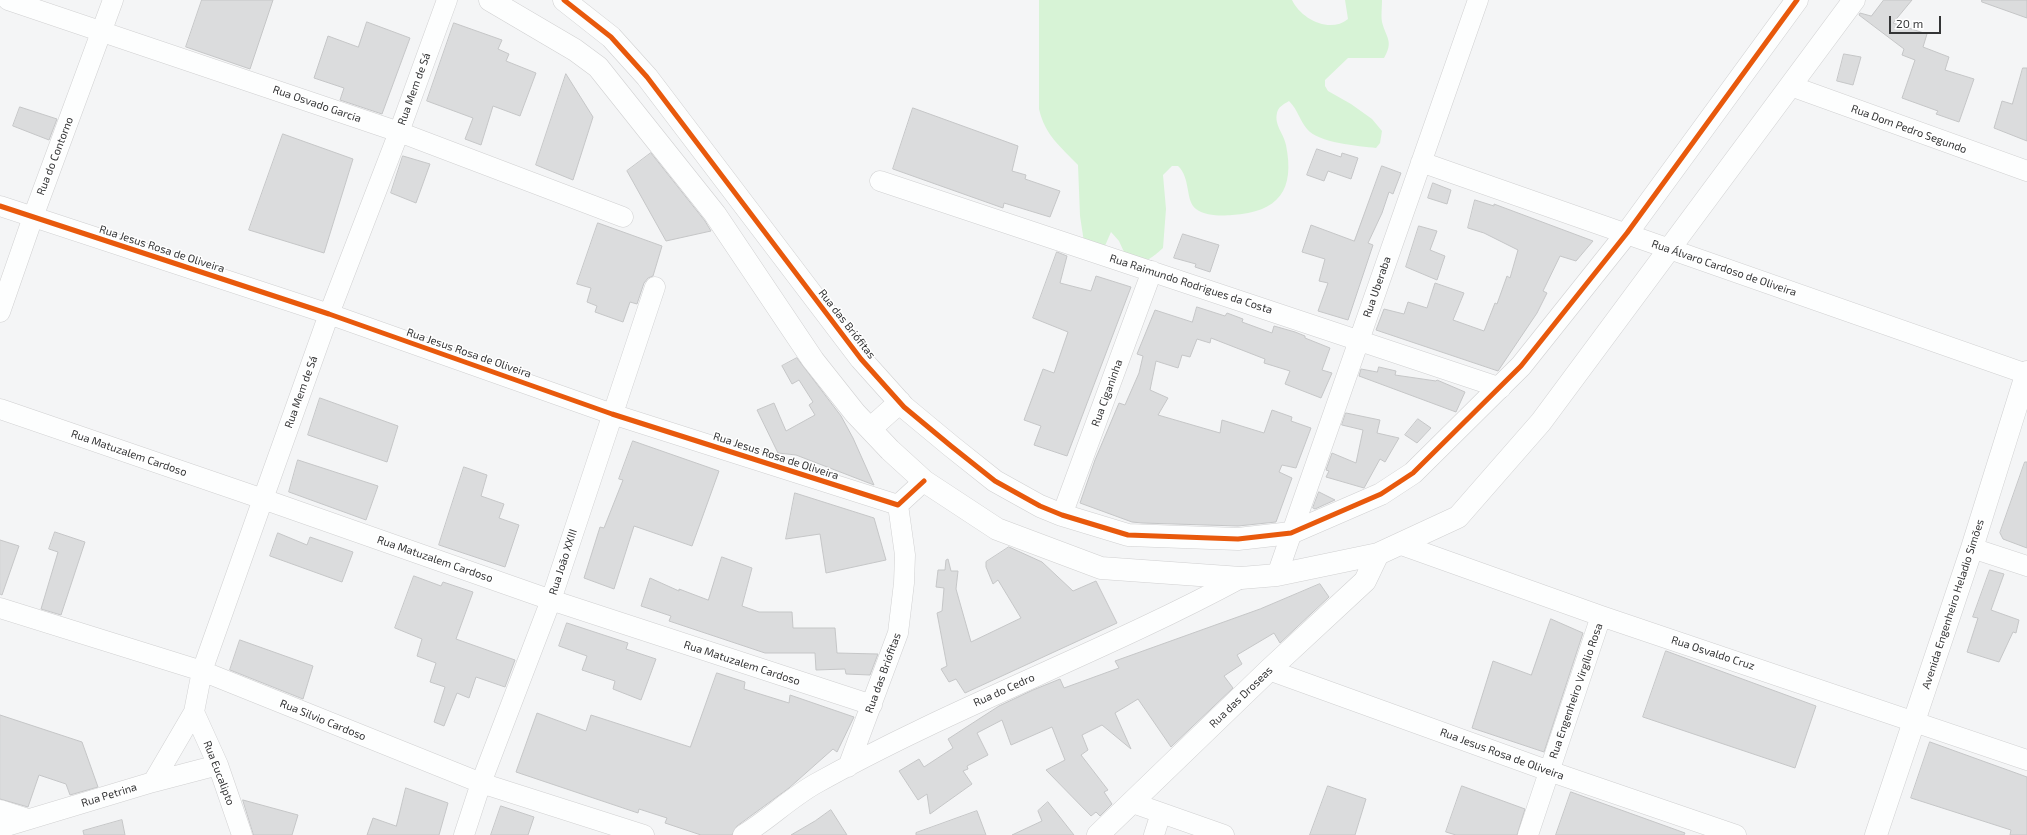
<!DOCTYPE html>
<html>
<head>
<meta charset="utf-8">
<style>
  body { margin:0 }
  #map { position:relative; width:2027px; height:835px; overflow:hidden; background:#f4f5f6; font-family:"Exo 2",sans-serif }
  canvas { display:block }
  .scale { position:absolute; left:1889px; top:16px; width:52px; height:18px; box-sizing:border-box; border:2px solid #343536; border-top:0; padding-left:5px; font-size:12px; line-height:14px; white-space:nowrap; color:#343536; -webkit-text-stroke:3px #fff; paint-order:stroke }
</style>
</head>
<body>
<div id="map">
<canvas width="2027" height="835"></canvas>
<div class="scale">20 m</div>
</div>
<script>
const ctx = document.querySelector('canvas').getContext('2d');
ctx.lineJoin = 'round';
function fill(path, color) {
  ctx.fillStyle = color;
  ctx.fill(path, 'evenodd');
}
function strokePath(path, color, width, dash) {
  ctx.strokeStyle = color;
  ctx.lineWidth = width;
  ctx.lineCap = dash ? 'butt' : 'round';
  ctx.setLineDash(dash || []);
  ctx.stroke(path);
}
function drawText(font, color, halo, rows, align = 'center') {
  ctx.font = font + ' "Exo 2",sans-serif';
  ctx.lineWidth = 3;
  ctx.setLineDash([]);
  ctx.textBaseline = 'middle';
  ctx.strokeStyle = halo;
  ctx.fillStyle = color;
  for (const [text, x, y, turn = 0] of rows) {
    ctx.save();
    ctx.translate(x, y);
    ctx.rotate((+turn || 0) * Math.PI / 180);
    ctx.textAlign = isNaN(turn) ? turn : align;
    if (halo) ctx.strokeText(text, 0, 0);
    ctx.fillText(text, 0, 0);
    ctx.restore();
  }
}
fill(new Path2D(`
  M1039,0h253c9,19 38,34 56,19l-3,-19h37c0,7 -1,16 0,22 4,16 12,19 2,36h-36l-23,22v6l3,5 23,13 21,15 10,12 -2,12 -4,5c-17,-2 -58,-5 -69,-19 -7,-8 -9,-19 -18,-28 -5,3 -11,6 -12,12 -3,12 7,21 9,32 9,45 -7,67 -54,70 -10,1 -27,1 -36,-6 -11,-8 -5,-31 -18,-43h-6l-9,9 3,34 -3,39c-11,10 -18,16 -34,15l-10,-22 -8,-9 -10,23 -17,-13 -4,-26 -2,-51c-18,-19 -33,-30 -39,-56z`), '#d7f3d6');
const building = new Path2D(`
  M202,0h71l-23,69 -64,-22z
  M1884,0h28l-19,23 34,11 -4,13 26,10 -4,13 29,9 -15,43 -23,-8 2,-3 -36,-13 13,-38 -13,-5 2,-6 -45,-34 1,-2 11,3z
  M1982,0h45v18l-45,-16z
  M367,22l43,16 -28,76 -42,-14 4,-12 -30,-10 14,-42 30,11z
  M454,23l48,17 -4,9 11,5 -3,7 30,12 -16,43 -27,-10 -12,39 -16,-6 8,-21 -46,-17z
  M1844,54l17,3 -8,28 -16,-4z
  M2023,68h4v73l-33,-13 8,-27 10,3z
  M566,74l27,43 -20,63 -37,-15z
  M20,107l37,12 -8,21 -36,-14z
  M913,108l105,38 -6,25 14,4 -1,4 35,12 -10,26 -46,-14 -1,5 -110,-39z
  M283,134l70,25 -29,94 -75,-23z
  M1317,149l24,8 1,-4 16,5 -7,21 -23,-8 -4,10 -17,-6z
  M651,153l54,68 6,10 -45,10 -39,-70z
  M403,156l27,8 -14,39 -25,-10z
  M1382,166l19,7 -8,21 -4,-2 -7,21 -14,30 5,2 -25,75 -30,-9 10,-28 -9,-2 6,-22 -23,-7 9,-27 43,16z
  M1433,183l18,7 -4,14 -19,-6z
  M1475,200l19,6v-2l99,37 -17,20 -16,-5 -17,35 4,2 -10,20 -39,58 -122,-41 8,-21 20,5 4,-12 19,6 8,-25 29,10 -11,27 31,11 11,-28 2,1 10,-28 3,2 8,-28 -34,-17 -16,-5z
  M598,223l64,23 -9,30 -5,2 -4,5 -7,21 -7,-2 -7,20 -28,-10 2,-6 -10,-4 4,-14 -14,-4z
  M1419,226l18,5 -7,19 15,6 -8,24 -31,-13z
  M1183,234l36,11 -9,27 -15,-5 1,-3 -22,-6z
  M1057,252l10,4 -7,27 31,8 5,-15 35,11 -64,169 -33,-11 7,-19 -17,-6 19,-51 11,4 14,-41 -35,-14z
  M1197,307l28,9 2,-3 16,6 -1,3 30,11 2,-7 21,6 10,4v2l25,10 -8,22 10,3 -11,25 -36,-14 5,-13 -26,-8 1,-4 -54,-21 -1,5 -13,-4 -7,18 -8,-2 -4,13 -22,-7 -6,29 18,8 -10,17 62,18 2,-13 42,13 8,-23 20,7 -1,4 20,7 -15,40 -14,-3 -3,7 13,6 -16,44 -38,4 -96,-3 -10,-1 -52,-19 15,-43 24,-57 6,2 14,-32 4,-17 -6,-2 18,-44 37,12z
  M797,358l44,58 12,22 21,47 -78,-30 -18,-2 -21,-43 17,-7 12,28 29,-16 -6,-10 4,-3 -14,-22 -7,4 -10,-18z
  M1379,367l17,4 -1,4 41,6 1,-1 28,12 -9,20 -97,-36 2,-7 16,3z
  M320,398l78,28 -11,36 -79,-27z
  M1346,413l34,7 -3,13 22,5 -14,24 -5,-3 -16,29 -38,-11 3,-6 -3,-1 6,-17 24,10 7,-33 -21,-5z
  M1418,419l13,9 -14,15 -12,-8z
  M633,441l86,30 -27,75 -58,-20 -20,63 -30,-11 16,-51 4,1 19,-48 -4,-1z
  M298,460l80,26 -12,34 -77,-28z
  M2025,462h2v86l-24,-9 -3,-6z
  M464,467l23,8 -6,21 23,8 -5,14 20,7 -14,42 -66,-22z
  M1319,492l16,8 -20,9 -2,-1z
  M795,493l79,25 12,42 -60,13 -6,-39 -34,5z
  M55,532l30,10 -24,73 -20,-6 17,-57 -9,-3z
  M278,533l29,12 3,-8 43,15 -11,30 -72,-26z
  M0,540l19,6 -17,49 -2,-1z
  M1009,547l33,15 31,29 23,-10 21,42 -152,70 -9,-14 -7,3 -8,-13 6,-3 -10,-53 5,-2 2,-23 -8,-1 2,-17h7l1,-10 2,-1 3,12h7l-2,18 15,53 50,-24 -23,-38 -5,4 -7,-17v-5z
  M722,557l30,11 -10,38 17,6h33l1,16h42l2,25 41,1 -8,21 -24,-1 -1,-5 -29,1 -1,-17h-50l-96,-32 2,-5 -30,-10 9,-28 29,13v-2l29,11z
  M1990,570l14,4 -13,36 28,10 -3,13 -3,-1 -14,30 -32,-10 11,-34 -5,-1z
  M414,576l27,10 2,-4 30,10 -17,47 59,21 -10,27 -29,-10 -7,21 -12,-5 -13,33 -10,-4 11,-35 -15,-5 6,-19 -19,-7 5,-17 -27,-11z
  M1320,584l9,13 -49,46 -6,-10 -37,22 5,9 -18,12 9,12 -62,59 -33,-48 -23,14 16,36 -29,-24 -20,10 6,15 -7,5 27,35 -4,2 8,12 -12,12 -4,-4 -5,4 -45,-46 19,-10 -13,-33 -41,18 -9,-25 -25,13 11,22 -21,11 1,3 -5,2 9,13 -42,30 -3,-20 -9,6 -19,-29 20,-12 5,8 29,-19 -5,-9 51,-33 34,-16 27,-11 4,9 55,-20 -4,-7 145,-52z
  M1551,619l32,14 -39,119 -72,-24 21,-67 38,14z
  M567,623l61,20 -2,6 30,10 -15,41 -28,-11 2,-8 -33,-11 5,-14 -28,-10z
  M240,640l73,26 -10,33 -73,-29z
  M1666,651l150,55 -21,62 -152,-51z
  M717,673l28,9 -1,7 45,14 1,-8 64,22 -17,35 -4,-3 -44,39 -52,38 -5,9h-31l-36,-12 2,-5 -28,-9 -1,4 -122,-41 21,-59 49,18 5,-16 99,32z
  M0,715l82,27 16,45 -28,8 -4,-11 -27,-9 -11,32 -28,-8z
  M1930,742l97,35v58h-17l1,-5 -100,-32z
  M1328,786l38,13 -11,36h-45z
  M1462,786l63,23 -8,26h-61l-10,-3z
  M406,788l42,15 -9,32h-72l6,-17 23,8z
  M1571,792l114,41 -1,2h-128z
  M243,800l55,15 -6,20h-38z
  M1048,802l26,33h-62l30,-14 -4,-10z
  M501,806l33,11 -6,18h-37z
  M831,810l16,25h-56l24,-14z
  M977,811l9,24h-70v-2z
  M122,820l3,15h-41l-1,-4z`);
fill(building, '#dbdcdd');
strokePath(building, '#c5c6c7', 1);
const minor = new Path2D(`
  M8,0l391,132 224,85
  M1791,86l236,85
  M1421,162l606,212
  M880,181l621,207
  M0,206l329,108 283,100 286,91 26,-24
  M0,312l33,-95 80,-217
  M0,409l263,90 288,101 321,105
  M1062,515l90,-244
  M1399,544l202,72 426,144
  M1972,548l55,18
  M1277,575l201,-575
  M0,608l202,63 279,112 163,52
  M1269,670l280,101 187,64
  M194,712l24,53 24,70
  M848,767l50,-134 6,-50 1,-28 -7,-50
  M153,782l41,-70 8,-41 61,-172 66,-185 70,-182 48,-132
  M1133,803l91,32
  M0,810l28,9
  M0,828l153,-46 65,-17
  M464,835l17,-52 70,-183 104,-313
  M743,835c25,-15 46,-36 72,-51 137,-77 287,-131 426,-206
  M1154,835l7,-22
  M1528,835l73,-219`);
const tertiary = new Path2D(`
  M490,0l85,50 23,17 117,147 98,146 42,53 35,37 34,31 73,48 104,39 140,10 36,-3 101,-21 80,-37 83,-95 313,-422
  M564,0l47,37 36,40 214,282 43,48 47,39 44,35 45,25 22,9 66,20 110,4 53,-6 90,-39 32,-21 108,-107 106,-133 170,-233
  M870,429l30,-27
  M1098,835l171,-165 96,-89 13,-27
  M1876,835l96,-287 55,-176`);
strokePath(minor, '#d0d0d1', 21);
strokePath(tertiary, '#d0d0d1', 23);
strokePath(minor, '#fdfefe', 20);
strokePath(tertiary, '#fdfefe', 22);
strokePath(new Path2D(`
  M564,0l47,37 36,40 214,282 43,48 47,39 44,35 45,25 22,9 66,20 110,4 53,-6 90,-39 32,-21 108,-107 106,-133 170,-233
  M0,206l329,108 283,100 286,91 26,-24`), '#e8590c', 5);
drawText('11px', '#343536', '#fff', [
  ["Rua Mem de Sá",414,89,-70],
  ["Rua Osvado Garcia",317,104,19],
  ["Rua Dom Pedro Segundo",1909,129,20],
  ["Rua do Contorno",55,156,-69],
  ["Rua Jesus Rosa de Oliveira",162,249,18],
  ["Rua Álvaro Cardoso de Oliveira",1724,268,19],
  ["Rua Raimundo Rodrigues da Costa",1191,284,18],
  ["Rua Uberaba",1377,287,-71],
  ["Rua das Briófitas",847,324,52],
  ["Rua Jesus Rosa de Oliveira",469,353,19],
  ["Rua Mem de Sá",301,392,-70],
  ["Rua Ciganinha",1107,393,-70],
  ["Rua Matuzalem Cardoso",129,453,19],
  ["Rua Jesus Rosa de Oliveira",776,456,18],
  ["Rua Matuzalem Cardoso",435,559,19],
  ["Rua João XXIII",563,562,-72],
  ["Avenida Engenheiro Heladio Simões",1953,604,-72],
  ["Rua Osvaldo Cruz",1713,653,18],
  ["Rua Matuzalem Cardoso",742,663,18],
  ["Rua das Briófitas",883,673,-70],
  ["Rua do Cedro",1004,690,-24],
  ["Rua Engenheiro Virgílio Rosa",1576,691,-71],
  ["Rua das Droseas",1241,697,-44],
  ["Rua Silvio Cardoso",323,720,22],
  ["Rua Jesus Rosa de Oliveira",1502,754,20],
  ["Rua Eucalipto",219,773,69],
  ["Rua Petrina",109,795,-17]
]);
</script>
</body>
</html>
